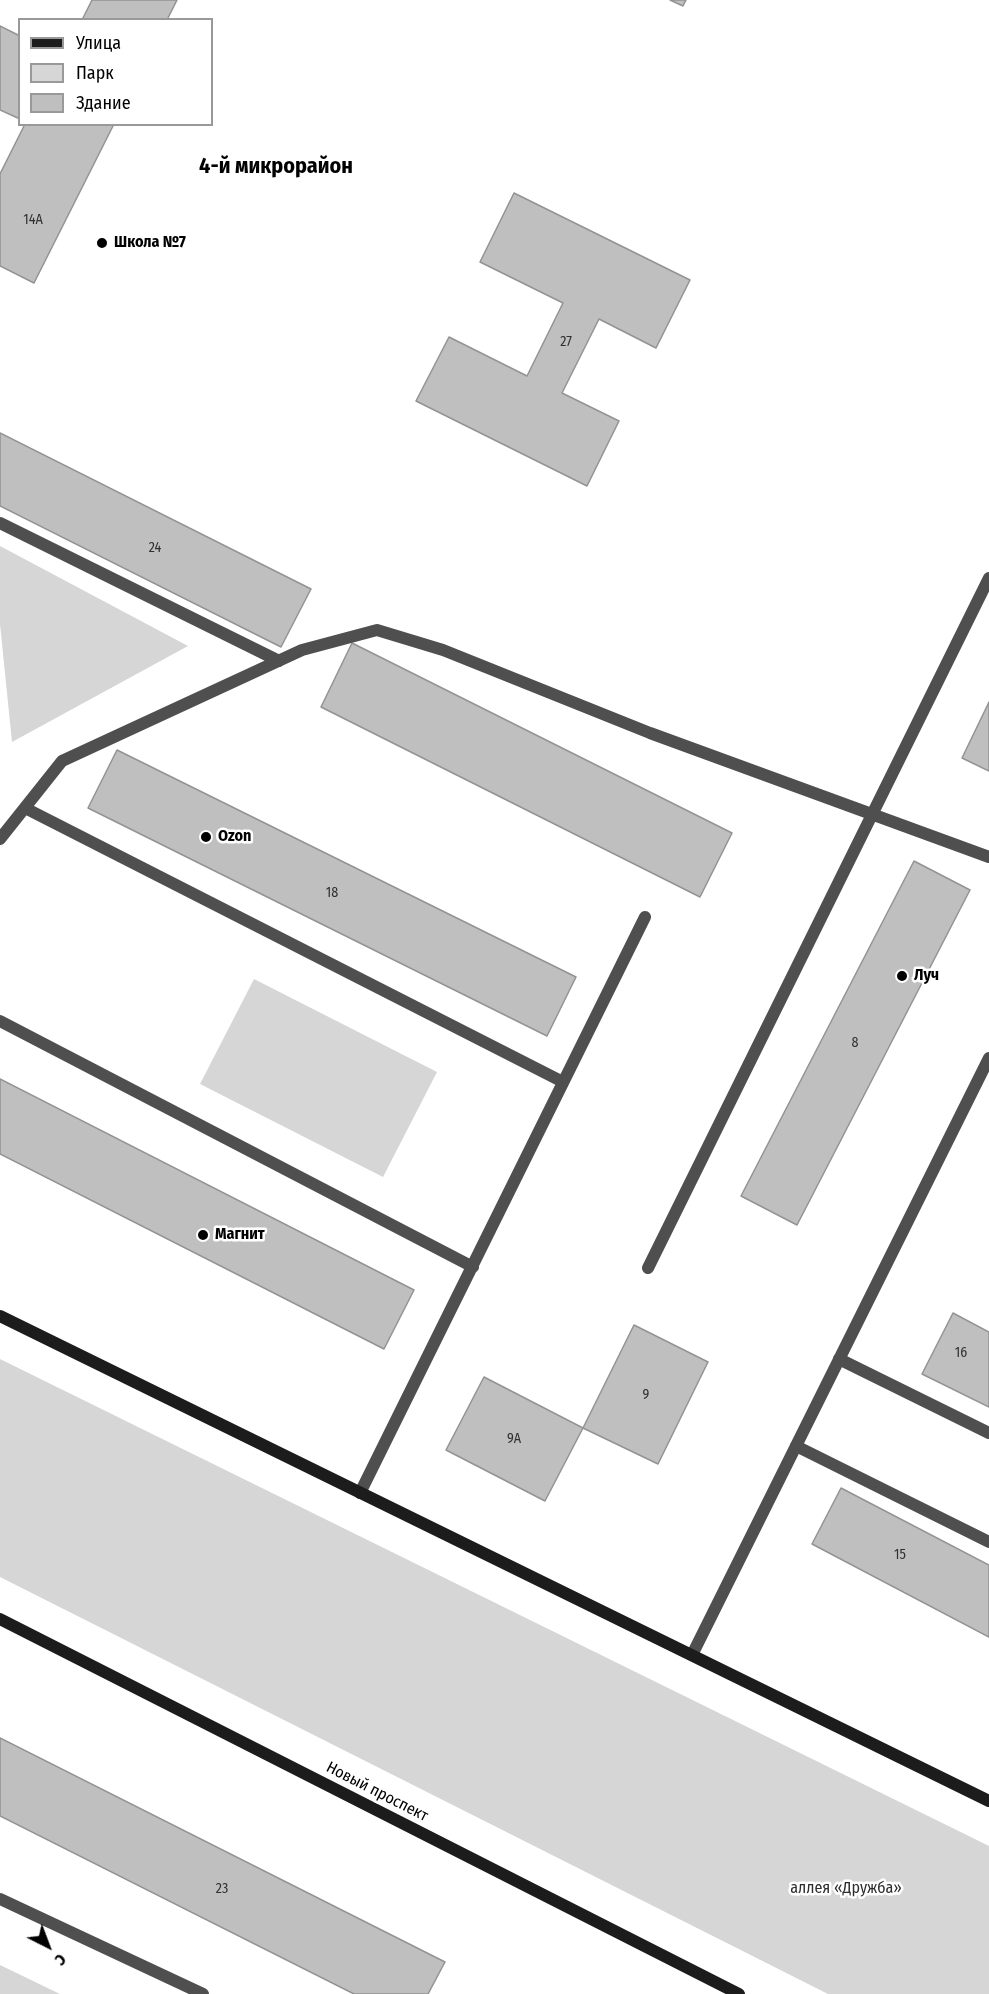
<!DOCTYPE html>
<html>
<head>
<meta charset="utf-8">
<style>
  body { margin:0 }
  #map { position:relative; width:989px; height:1994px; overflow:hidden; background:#fff; font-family:"Fira Sans Condensed",sans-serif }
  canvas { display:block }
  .legend { position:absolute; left:18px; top:18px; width:195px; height:108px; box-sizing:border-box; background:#fff; border:2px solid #999; margin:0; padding:8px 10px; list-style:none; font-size:18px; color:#000 }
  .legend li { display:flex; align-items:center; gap:12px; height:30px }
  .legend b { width:30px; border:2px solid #999 }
  .north { position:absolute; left:18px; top:1916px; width:60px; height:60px; -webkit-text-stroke:4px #fff; paint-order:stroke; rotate:138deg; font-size:16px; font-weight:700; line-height:24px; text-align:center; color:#000 }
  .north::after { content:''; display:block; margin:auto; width:21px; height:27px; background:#000; clip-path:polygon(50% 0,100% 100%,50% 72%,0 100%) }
</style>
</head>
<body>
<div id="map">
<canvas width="989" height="1994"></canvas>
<ul class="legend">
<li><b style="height:8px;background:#1c1c1c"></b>Улица</li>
<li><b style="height:16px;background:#d6d6d6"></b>Парк</li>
<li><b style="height:16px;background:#bfbfbf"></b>Здание</li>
</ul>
<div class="north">С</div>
</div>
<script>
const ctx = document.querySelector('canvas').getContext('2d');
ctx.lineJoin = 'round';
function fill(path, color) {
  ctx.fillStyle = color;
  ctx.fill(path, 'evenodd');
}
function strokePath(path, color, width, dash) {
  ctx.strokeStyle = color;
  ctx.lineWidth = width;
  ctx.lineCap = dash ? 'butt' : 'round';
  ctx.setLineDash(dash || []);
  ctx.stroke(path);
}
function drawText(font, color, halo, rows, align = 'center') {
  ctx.font = font + ' "Fira Sans Condensed",sans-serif';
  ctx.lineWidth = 5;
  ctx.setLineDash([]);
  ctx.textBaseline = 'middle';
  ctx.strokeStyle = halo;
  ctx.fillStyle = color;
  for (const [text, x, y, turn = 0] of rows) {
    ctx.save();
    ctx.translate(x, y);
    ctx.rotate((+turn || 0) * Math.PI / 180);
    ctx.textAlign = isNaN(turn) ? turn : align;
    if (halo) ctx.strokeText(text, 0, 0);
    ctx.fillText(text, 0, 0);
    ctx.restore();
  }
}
fill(new Path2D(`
  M0,546l188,100 -176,96 -12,-118z
  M254,979l183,93 -54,105 -183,-93z
  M0,1359l989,487v148h-161l-828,-417z
  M0,1965l60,29h-60z`), '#d6d6d6');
const building = new Path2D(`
  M92,0h85l-10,20h-85z
  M670,0h16l-3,6z
  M0,26l20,10v83l-20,-9z
  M25,124h89l-80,159 -34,-17v-92z
  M514,193l176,87 -34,68 -57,-29 -37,74 57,28 -32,65 -171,-85 33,-64 78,39 36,-73 -83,-41z
  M0,433l311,156 -30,58 -281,-141z
  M352,643l380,190 -32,64 -379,-190z
  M989,702v69l-27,-13z
  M117,750l459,227 -29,59 -459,-228z
  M914,861l56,29 -173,335 -56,-29z
  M0,1079l414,211 -30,59 -384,-195z
  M953,1313l36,19v75l-67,-33z
  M634,1325l74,37 -50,102 -75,-36z
  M484,1377l99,51 -38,73 -99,-51z
  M841,1488l148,77v72l-177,-93z
  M0,1738l445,224 -17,32h-74l-354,-178z`);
fill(building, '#bfbfbf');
strokePath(building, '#939393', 1.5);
strokePath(new Path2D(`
  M0,523l279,138
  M25,808l538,274
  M0,839l62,-78 240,-111 75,-20 66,20 207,83 339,124
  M0,1021l473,246
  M648,1268l341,-690
  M839,1359l150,74
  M796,1446l193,96
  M360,1493l285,-576
  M0,1899l203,95`), '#4f4f4f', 12);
strokePath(new Path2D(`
  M692,1655l297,-597`), '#4f4f4f', 12);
strokePath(new Path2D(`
  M0,1316l989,485
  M0,1619l739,375`), '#1c1c1c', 12);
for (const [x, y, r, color] of [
  [102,243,6,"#000"],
  [206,837,6,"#000"],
  [902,976,6,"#000"],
  [203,1235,6,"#000"]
]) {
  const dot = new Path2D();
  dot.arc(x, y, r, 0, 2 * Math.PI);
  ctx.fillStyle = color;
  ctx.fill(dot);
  strokePath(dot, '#fff', 2);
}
drawText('14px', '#303030', null, [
  ["14А",33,220],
  ["27",566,342],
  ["24",155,548],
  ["18",332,893],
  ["8",855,1043],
  ["16",961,1353],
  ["9",646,1395],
  ["9А",514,1439],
  ["15",900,1555],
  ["23",222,1889]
]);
drawText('bold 16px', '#000', '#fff', [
  ["Школа №7",114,243],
  ["Ozon",218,837],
  ["Луч",914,976],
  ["Магнит",215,1235]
], 'left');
drawText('16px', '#000', '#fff', [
  ["Новый проспект",377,1792,27]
]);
drawText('16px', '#2d2d2d', '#fff', [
  ["аллея «Дружба»",846,1889]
]);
drawText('bold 22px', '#000', '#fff', [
  ["4-й микрорайон",276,167]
]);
</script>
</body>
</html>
